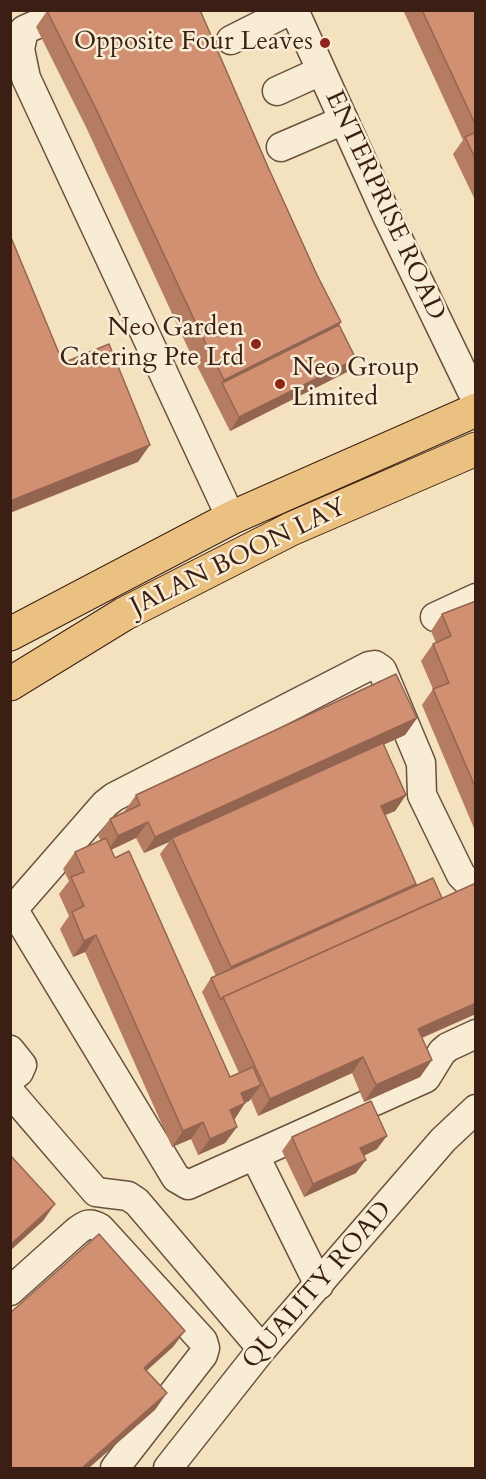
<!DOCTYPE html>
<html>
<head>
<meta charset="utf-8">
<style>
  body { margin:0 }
  #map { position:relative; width:486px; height:1479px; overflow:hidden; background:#f4e2bf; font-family:Cardo,serif }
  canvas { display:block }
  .frame { position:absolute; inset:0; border:12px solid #3c1f14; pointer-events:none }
</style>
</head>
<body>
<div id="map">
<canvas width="486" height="1479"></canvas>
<div class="frame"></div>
</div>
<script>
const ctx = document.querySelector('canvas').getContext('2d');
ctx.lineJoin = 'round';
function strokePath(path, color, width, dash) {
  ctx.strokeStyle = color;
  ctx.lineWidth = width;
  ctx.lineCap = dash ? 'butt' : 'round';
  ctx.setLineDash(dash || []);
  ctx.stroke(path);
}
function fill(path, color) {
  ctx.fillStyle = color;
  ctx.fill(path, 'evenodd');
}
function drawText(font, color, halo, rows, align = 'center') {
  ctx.font = font + ' Cardo,serif';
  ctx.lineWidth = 5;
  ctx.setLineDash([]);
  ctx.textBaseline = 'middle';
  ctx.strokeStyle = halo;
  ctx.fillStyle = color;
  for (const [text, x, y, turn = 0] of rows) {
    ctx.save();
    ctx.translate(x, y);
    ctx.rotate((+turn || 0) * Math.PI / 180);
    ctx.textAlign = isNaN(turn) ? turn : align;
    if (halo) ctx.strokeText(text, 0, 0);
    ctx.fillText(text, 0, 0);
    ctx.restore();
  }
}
const minor = new Path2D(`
  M69,10l-45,20 -4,19 6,29 205,440
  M294,10l93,206 89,184
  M231,40l60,-30
  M277,91l44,-20
  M281,147l63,-27
  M435,617l41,-19
  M476,882h-8l-7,-7 -39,-80 -1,-32 -39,-93 -7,-5 -6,1 -255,131 -9,7 -89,102 -1,6 161,266 12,7 238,-107 16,-26 6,-5 28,-13
  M10,1050l12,15 -3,7 -9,7
  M10,1092l86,100 32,4 9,6 125,147
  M255,1156l64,129
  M10,1291l67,-60c9,-7 13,-9 23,-3l103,113 2,7 -2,7 -88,113
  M168,1468l94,-119 181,-209 33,-31`);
const major = new Path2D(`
  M10,634l221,-116 245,-108
  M10,684l114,-70 167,-85 185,-80`);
strokePath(minor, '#6a503f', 31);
strokePath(major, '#3c1f14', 35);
strokePath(minor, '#f8ecd5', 28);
strokePath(major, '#eac180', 33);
fill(new Path2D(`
  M403,10h73v192l-23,-48 10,-14z
  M47,11l221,156 71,158 17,34 -9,13 -117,59 -43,-85 -101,-219 -50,-100z
  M476,601v232l-54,-128 11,-16 -12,-28 12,-17 3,-1 -5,-12 11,-17z
  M417,718l-12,17 -22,10 23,50 -11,16 -10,4 31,69 -2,3 8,151 10,22 -12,17 -56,25 -12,-29 -94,43 -7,-17 -2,2 -4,2 -11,17 3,7 -12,16 -27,12 -7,-16 -19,8 -87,-195 -12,5 -13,-28 9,-13 -10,-22 10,-13 -6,-12 12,-17 26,-11 -3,-6 12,-16 14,-7 12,-17zM136,838l8,15 25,-11 -9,12 56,122 -5,2 -9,14 37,81 -9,4 -119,-227z
  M292,1137l85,12 -13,7 -8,17 -52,24 -22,-46z`), '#b57c62');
fill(new Path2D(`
  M341,322l-11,16 -108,45 2,-3z
  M356,359l-9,13 -117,59 9,-14z
  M150,445l-12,17 -128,51v-12z
  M417,718l-12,17 -232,105 -1,-2 -3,4 -25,11 11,-16z
  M406,795l-11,16 -26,11 12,-16z
  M148,822l-12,16 -30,14 12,-16z
  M416,884l-12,16 -185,84 12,-17z
  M96,935l-11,17 -12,5 11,-16z
  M476,1003v11l-70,31 12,-16z
  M363,1057l-11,16 -94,43 12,-17z
  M432,1060l-12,17 -56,25 12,-17z
  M261,1085l-12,16 -20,9 12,-17z
  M245,1103l-11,17 -4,-10z
  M203,1122l-12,17 -19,8 11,-16z
  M237,1127l-12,16 -27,12 12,-16z
  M387,1136l-10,13 -26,13 9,-14z
  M366,1160l-10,13 -52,24 9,-13z
  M55,1204l-12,17 -33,30v-6z
  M185,1331l-12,16 -41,37 12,-16z
  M167,1393l-12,17 -66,58h-7z`), '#936550');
const building = new Path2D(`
  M200,10l68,157 49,108 24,47 -117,58 -25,-50 -102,-219 -50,-100z
  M422,10h54v116z
  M476,132v28l-11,-23z
  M10,235l53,128 46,-19 41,101 -140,56z
  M339,325l17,34 -117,58 -17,-34z
  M476,601v188l-43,-100 16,-6 -16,-39 18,-8 -9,-22z
  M396,674l21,44 -262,119 -7,-15 -30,14 -8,-17 30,-14 -4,-10z
  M383,743l23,52 -25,11 35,78 -185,83 -59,-129z
  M106,838l9,20 14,-7 101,226 23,-10 8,18 -20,8 4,10 -15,7 7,17 -27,12 -7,-17 -20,9 -87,-196 -12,6 -12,-29 12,-6 -13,-29 13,-5 -9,-20z
  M433,878l9,20 -219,99 -2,3 -10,-22z
  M476,883v120l-58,26 14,31 -56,25 -13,-28 -93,42 -47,-102z
  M371,1101l16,35 -27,12 6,12 -53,24 -21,-47z
  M10,1155l45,49 -45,41z
  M99,1234l86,97 -41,37 23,25 -85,75h-72v-155z`);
fill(building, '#d29072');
strokePath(building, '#936550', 1.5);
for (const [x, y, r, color] of [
  [325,43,6,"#8f2418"],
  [256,344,6,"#8f2418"],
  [280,384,6,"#8f2418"]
]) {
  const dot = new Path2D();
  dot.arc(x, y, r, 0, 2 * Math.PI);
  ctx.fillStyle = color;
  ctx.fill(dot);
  strokePath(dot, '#f8ecd5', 2);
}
drawText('26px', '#3c1f14', '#f8ecd5', [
  ["Opposite Four Leaves",313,43],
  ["Neo Garden",244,329],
  ["Catering Pte Ltd",244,359],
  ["Neo Group",292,369,"left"],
  ["Limited",292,399,"left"]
], 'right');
drawText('26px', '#3c1f14', '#f8ecd5', [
  ["ENTERPRISE ROAD",384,206,65],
  ["JALAN BOON LAY",239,558,-26],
  ["QUALITY ROAD",318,1286,-49]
]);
</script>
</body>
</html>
